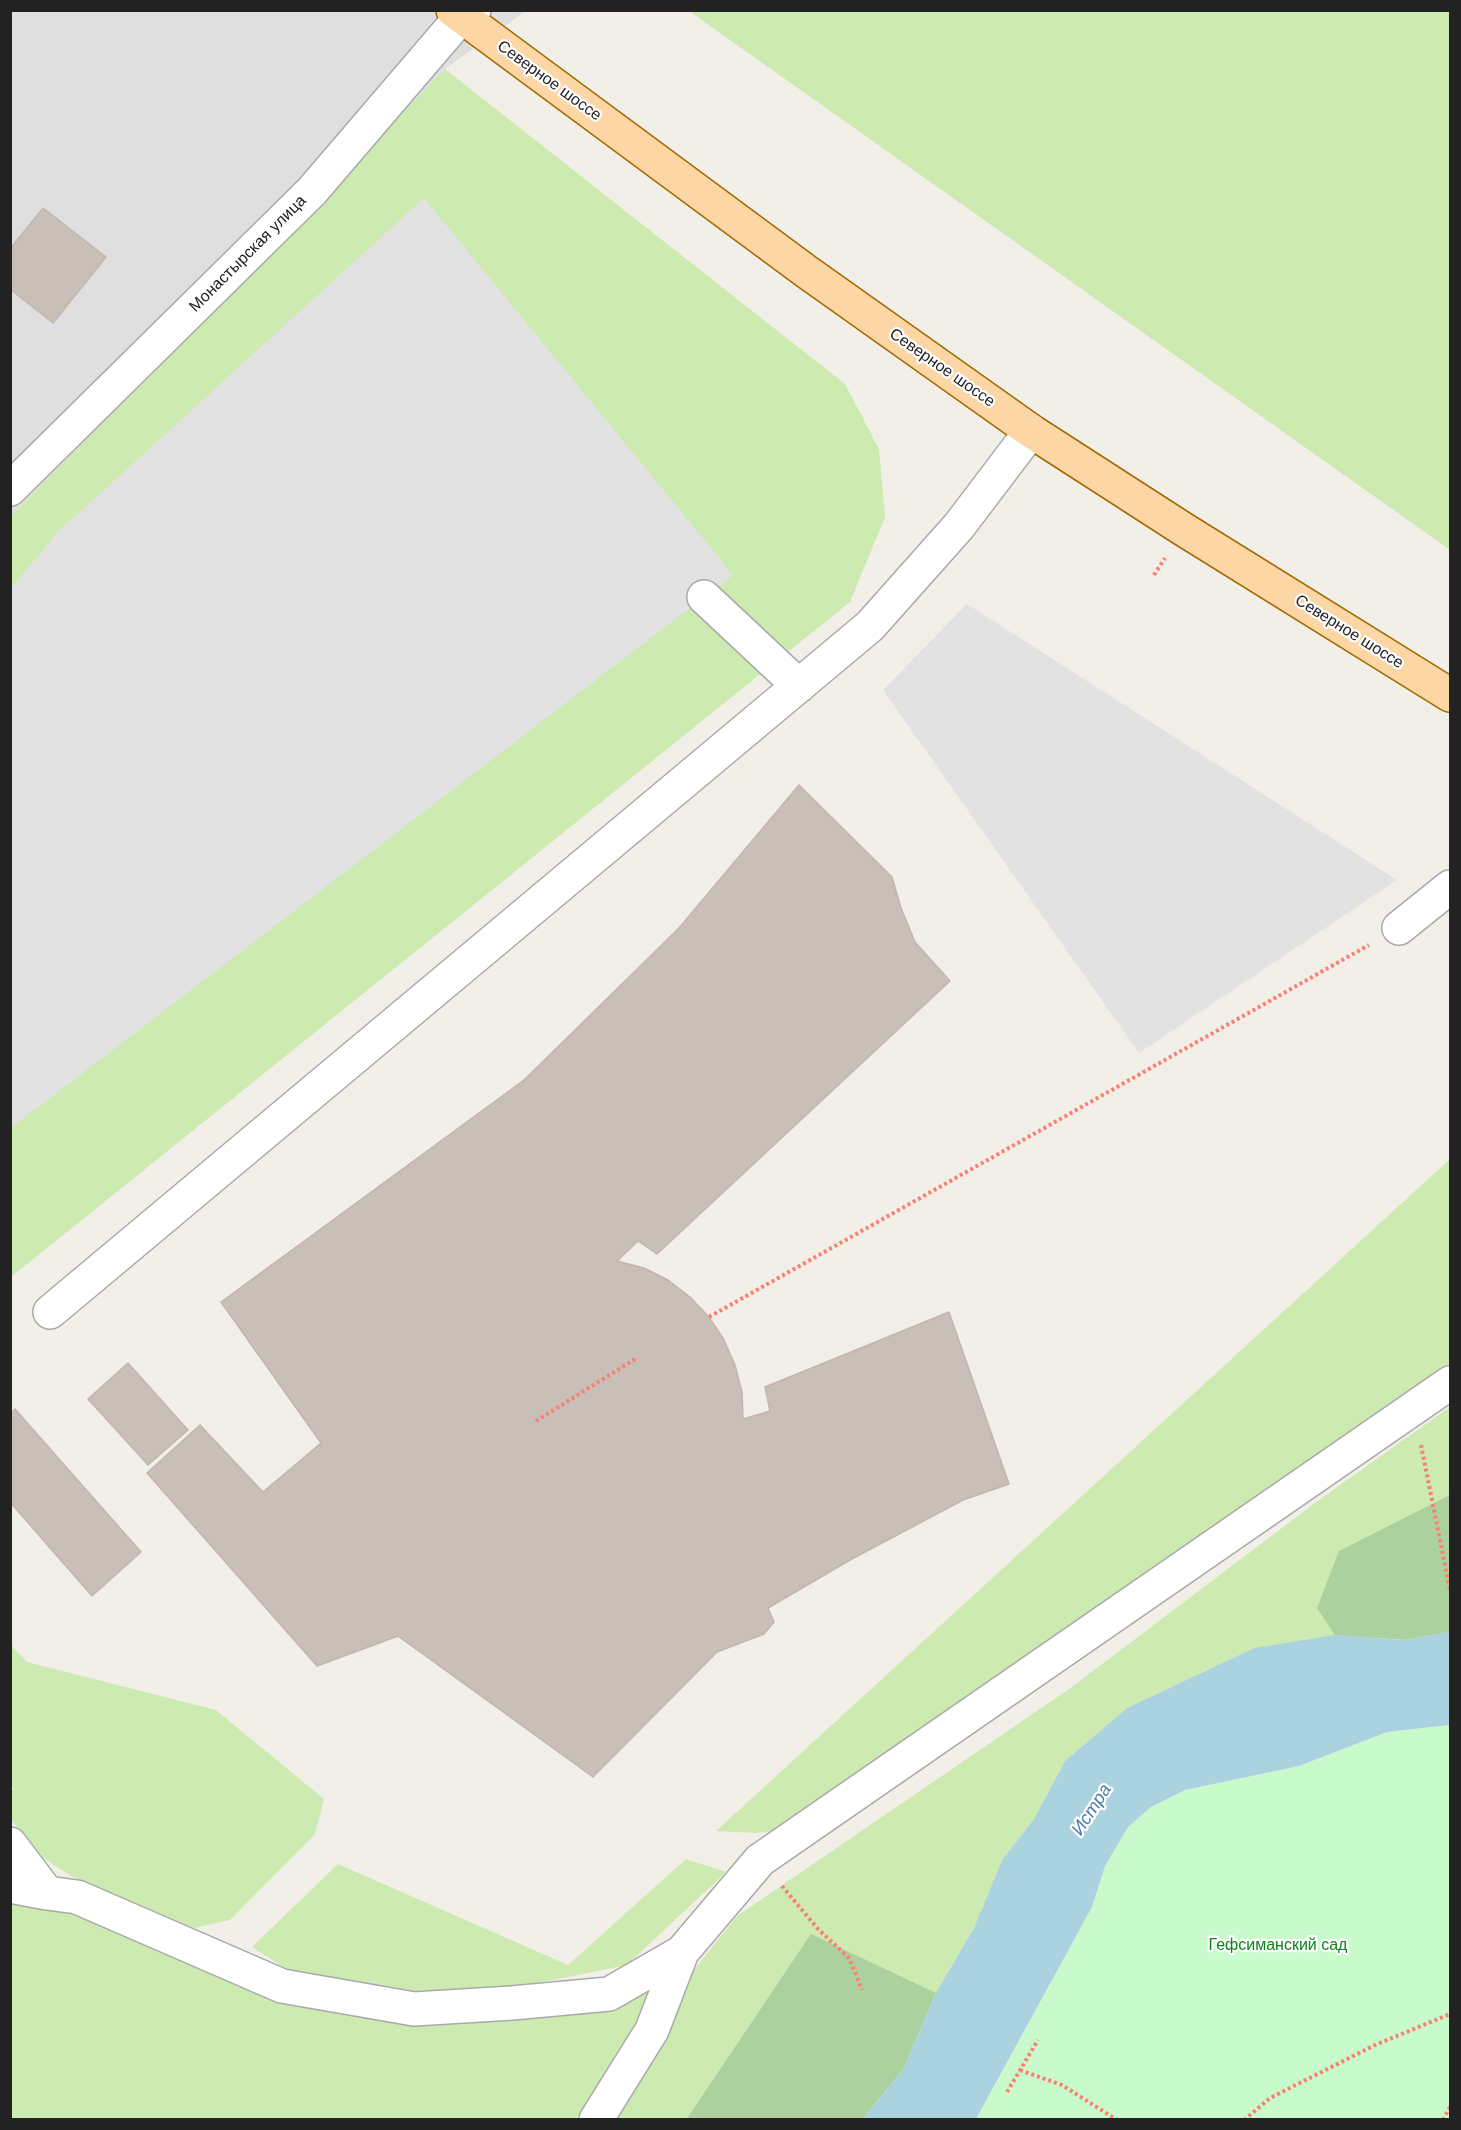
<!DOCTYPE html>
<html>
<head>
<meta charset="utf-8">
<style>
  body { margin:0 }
  #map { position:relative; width:1461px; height:2130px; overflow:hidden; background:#f2efe9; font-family:Helvetica,sans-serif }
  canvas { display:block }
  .frame { position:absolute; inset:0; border:12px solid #222; pointer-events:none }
</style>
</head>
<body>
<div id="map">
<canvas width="1461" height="2130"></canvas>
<div class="frame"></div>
</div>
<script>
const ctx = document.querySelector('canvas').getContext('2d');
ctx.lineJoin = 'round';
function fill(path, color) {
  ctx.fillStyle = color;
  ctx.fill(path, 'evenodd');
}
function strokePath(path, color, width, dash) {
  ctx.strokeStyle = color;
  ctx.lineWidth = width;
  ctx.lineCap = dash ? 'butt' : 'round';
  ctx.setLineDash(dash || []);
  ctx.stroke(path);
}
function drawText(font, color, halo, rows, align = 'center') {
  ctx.font = font + ' Helvetica,sans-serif';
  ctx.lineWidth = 4.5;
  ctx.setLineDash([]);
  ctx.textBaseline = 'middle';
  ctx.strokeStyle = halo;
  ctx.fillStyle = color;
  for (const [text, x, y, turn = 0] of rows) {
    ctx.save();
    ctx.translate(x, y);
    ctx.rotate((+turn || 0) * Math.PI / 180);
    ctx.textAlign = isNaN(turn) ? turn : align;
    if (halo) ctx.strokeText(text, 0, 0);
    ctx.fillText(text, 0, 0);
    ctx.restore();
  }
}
fill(new Path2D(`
  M11,11h515l-81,58 -434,447z`), '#e0dfdf');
fill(new Path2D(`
  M689,11h761v539z
  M445,69l400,315 34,65 6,68 -35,85 -839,675v-761z
  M1450,1159v206l-655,464 -40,4 -39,-2z
  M1450,1407v225l-196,16 -127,60 -62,53 -31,58 -32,41 -28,68 -111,191 -249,1 76,-145 47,-59 332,-227 250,-189z
  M11,1645l16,17 189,48 108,89 -9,35 -85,86 -36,8 -123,-52 -34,-22 -26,-35v-28l3,-2 -4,-4z
  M686,1859l40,13 -99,93 -109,22 -102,4 -128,-21 -36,-23 86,-83 230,101z
  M10,1900l61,10 342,113 128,-5 75,-13 49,-26 -81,133 -10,7h-563z`), '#cdebb0');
fill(new Path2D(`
  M1450,1495v137l-45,8 -70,-5 -18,-27 22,-57z
  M811,1934l125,59 -32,75 -41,51 -177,1z`), '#add19e');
fill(new Path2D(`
  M1450,1725v394l-474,1 116,-213 13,-41 23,-39 23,-20 34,-17 114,-24 88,-34z`), '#c8facc');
fill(new Path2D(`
  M424,198l309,377 -722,553v-540l48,-57z
  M967,604l430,276 -258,173 -256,-363z`), '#e2e2e2');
fill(new Path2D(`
  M1450,1632v93l-63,7 -88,34 -114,24 -34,17 -23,20 -23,39 -13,41 -116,212h-113l41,-51 32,-75 38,-65 28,-68 32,-41 31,-58 62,-53 127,-60 81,-13 70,5z`), '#aad3df');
const building = new Path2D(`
  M43,208l63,49 -53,66 -43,-34v-40z
  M799,785l93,92 9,31 14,34 35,39 -293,273 -19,-13 -21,20 27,7 24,12 22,17 19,20 15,23 11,25 7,27 1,27 27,-8 -5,-24 184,-75 60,172 -46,16 -113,60 -82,48 6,14 -10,12 -47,18 -124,125 -195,-141 -81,30 -170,-193 53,-48 63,67 58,-49 -100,-141 303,-222 155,-152z
  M128,1363l60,67 -40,35 -60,-66z
  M15,1409l126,143 -49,44 -82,-94v-88z`);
fill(building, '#c7bfb8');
strokePath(building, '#c4b6ab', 1.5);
const minor = new Path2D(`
  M10,489l302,-298 149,-174 13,-7
  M704,597l95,89
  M1399,928l51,-41
  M50,1312l820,-686 89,-100 72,-95
  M10,1844l37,49
  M10,1886l37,7 30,4 205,89 132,23 98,-6 97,-9 73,-42
  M596,2120l56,-90 30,-78 78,-92 690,-477`);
const major = new Path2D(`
  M453,10l354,262 224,159 152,98 267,166`);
strokePath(minor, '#a9a9a9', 36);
strokePath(major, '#a06b00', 36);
strokePath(new Path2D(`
  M1154,575l11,-17
  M709,1317l660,-372
  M536,1421l99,-62
  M1421,1445l29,145
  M782,1886l36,43 31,29 13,32
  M1020,2070l42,15 55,35
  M1007,2092l31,-52
  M1244,2120l26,-22 105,-53 75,-31
  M1443,2120l7,-13`), '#fa8072', 4, [3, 3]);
strokePath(minor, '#fff', 33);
strokePath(major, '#fcd6a4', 33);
drawText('16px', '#222', '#fff', [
  ["Северное шоссе",549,81,36],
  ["Монастырская улица",248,254,-45],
  ["Северное шоссе",942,368,35],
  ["Северное шоссе",1349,632,32]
]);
drawText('16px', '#0c8416', '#fff', [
  ["Гефсиманский сад",1278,1946]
]);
drawText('italic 18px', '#4a7aab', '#fff', [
  ["Истра",1092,1810,-57]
]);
</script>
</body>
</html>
